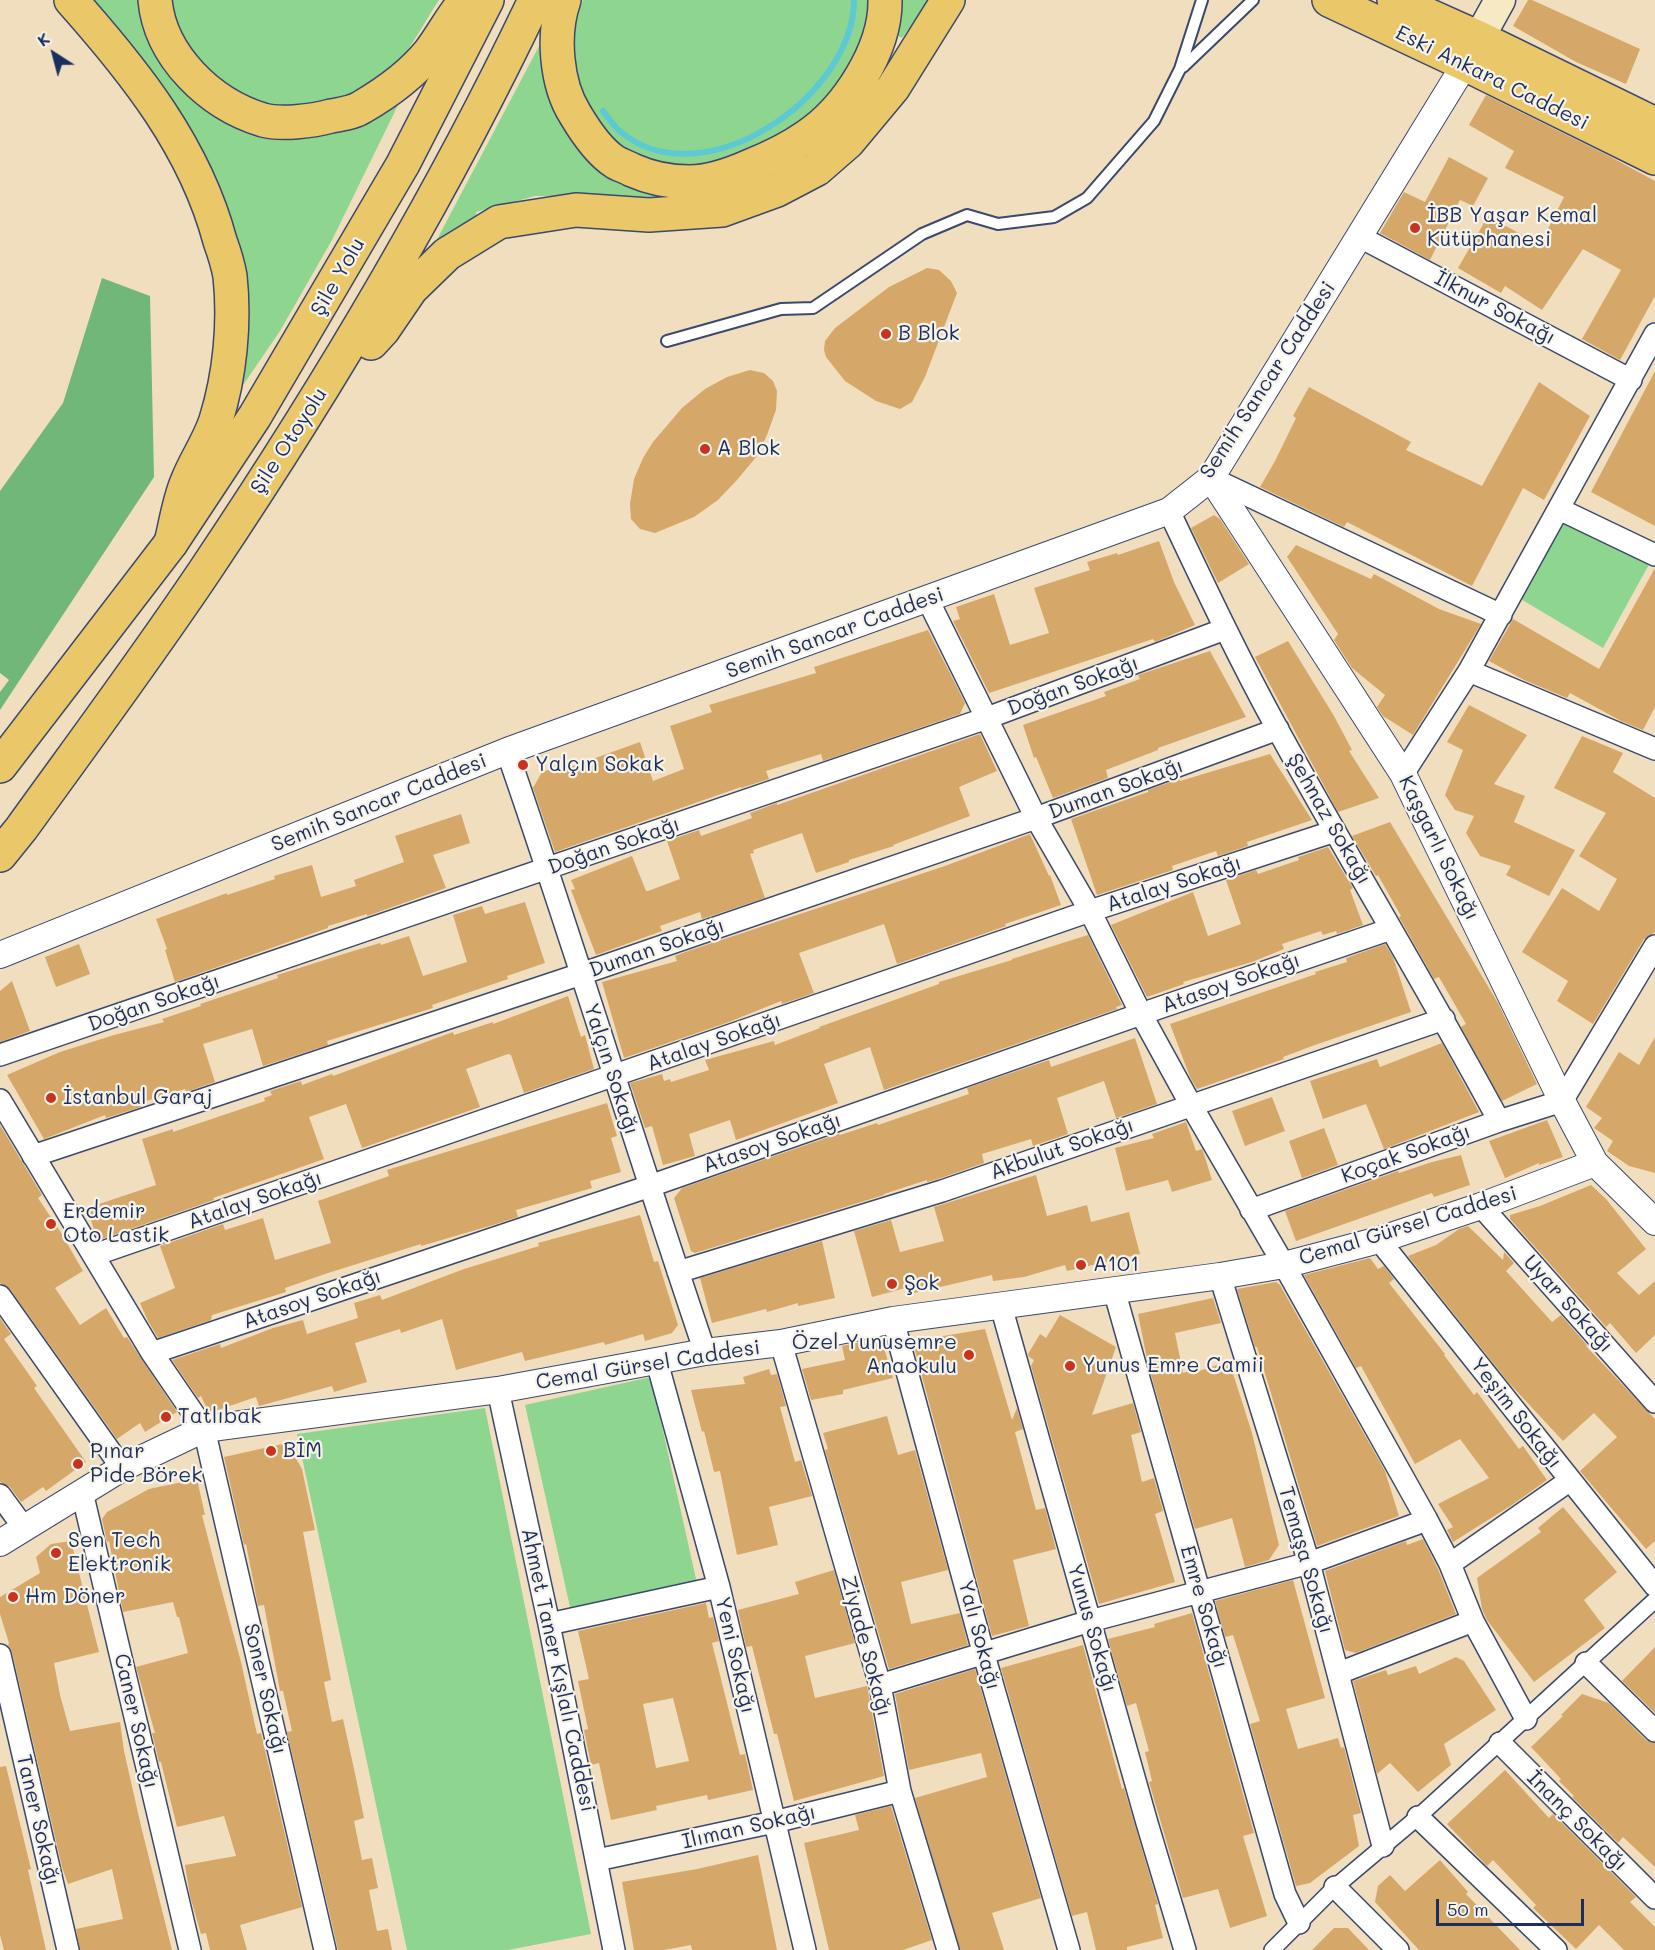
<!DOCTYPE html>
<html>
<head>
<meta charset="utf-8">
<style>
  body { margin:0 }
  #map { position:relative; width:1655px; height:1950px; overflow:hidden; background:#f1debf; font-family:Mali,sans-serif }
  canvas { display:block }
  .north { position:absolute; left:24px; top:24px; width:60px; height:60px; -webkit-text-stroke:4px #f7f3e8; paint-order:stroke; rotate:324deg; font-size:16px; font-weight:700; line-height:24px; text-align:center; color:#1b2f5e }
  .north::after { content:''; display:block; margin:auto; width:21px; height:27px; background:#1b2f5e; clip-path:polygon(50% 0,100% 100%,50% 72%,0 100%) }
  .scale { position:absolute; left:1436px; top:1899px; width:148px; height:27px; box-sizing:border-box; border:3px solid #1b2f5e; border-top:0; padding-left:8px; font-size:18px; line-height:21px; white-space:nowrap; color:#1b2f5e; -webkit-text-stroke:4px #f7f3e8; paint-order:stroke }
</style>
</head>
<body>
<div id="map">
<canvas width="1655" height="1950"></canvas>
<div class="north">K</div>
<div class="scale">50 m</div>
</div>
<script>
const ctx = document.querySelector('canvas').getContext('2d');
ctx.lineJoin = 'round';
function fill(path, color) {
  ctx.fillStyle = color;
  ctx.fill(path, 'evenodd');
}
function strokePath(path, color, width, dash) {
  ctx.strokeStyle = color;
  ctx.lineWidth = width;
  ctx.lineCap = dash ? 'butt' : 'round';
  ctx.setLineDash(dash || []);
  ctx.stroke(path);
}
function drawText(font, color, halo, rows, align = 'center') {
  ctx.font = font + ' Mali,sans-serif';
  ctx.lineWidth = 4.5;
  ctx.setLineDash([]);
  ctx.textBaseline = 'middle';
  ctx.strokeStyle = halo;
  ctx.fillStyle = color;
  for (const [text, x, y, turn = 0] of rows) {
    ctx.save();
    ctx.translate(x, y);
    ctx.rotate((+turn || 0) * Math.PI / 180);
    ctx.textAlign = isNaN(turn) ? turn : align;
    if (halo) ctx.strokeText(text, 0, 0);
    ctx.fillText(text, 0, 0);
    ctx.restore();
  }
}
fill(new Path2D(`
  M86,0h53l3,18 76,97 184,-18 -70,143 -52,91 -43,63 5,-101z
  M168,0h271c-20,30 -38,71 -70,89 -18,10 -42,15 -62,17 -59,5 -99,-19 -127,-71 -5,-11 -8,-24 -12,-35z
  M583,0h286c1,13 -5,28 -9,40 -2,7 -4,15 -8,21 -27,55 -103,99 -163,105 -38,4 -89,-25 -105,-60 -10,-20 -14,-45 -12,-67 0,-12 7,-27 11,-39z
  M899,0h31l-28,38 -8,-4z
  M548,29l-1,63 20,43 29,29 71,33 -132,-1 -59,16 1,6 -44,29z
  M1565,518l87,41 -49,89 -84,-50z
  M651,1377l47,211 -126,28 -47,-211z
  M485,1408l106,526 -83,16h-101l-110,-516z`), '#8ed690');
fill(new Path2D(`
  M102,278l48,18 4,181 -154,233v-18l9,-12 -9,-7v-182l63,-88z`), '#72b77a');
strokePath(new Path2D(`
  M603,111c6,7 11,16 18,21 82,68 233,-36 233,-132`), '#5dcad3', 6);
fill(new Path2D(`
  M1528,0h4l108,49 -14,35 -50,-22 -63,-36z
  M1486,95l121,60 48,26v115l-35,64 -38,-21 39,-69 -38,-21 -41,61 -37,-24 -4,7 -43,-25 30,-52 52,29 24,-48 -59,-29 9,-17 -45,-26z
  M1449,157l39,21 -15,28 -13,-6 -30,60 -50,-27 24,-41 21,10z
  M927,268l12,2 12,11 6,12 -32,84 -13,25 -12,7 -24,-8 -31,-20 -19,-24 -2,-7 1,-9 10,-13 54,-41z
  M750,370l14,3 9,8 4,10 -1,19 -9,25 -10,21 -20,24 -19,20 -24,17 -39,16 -15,-4 -9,-10 -1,-15 4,-25 9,-21 10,-16 29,-34 23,-19 22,-12z
  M1655,371v155l-64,-34z
  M1539,382l51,34 -46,84 -21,-12 -51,98 -125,-64 -3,5 -84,-40 15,-26 21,-43 -3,-2 16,-29 102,55 -5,8 76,36z
  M1214,515l6,4 29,45 -31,19 -27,-55z
  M1159,541l15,41 21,43 -40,17 -2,-3 -164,54 -36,-72 7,-2 -4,-12 38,-13 16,51 39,-12 -15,-45 56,-18 -3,-8 30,-9 1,2z
  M1296,545l75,34 3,-5 65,35 42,15 -68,111 -30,-19 -6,-9 8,-12 -33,-27 -18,-28 4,-6 -51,-77z
  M1655,568v139l-12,23 -22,-9 -51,-28 -3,5 -43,-18 -35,-19 24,-42 86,50z
  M928,630l37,73 -5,11 -137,47 -2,-7 -55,17 3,8 -28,9v-1l-186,65 -22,-64 9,-16 19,-6 1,4 78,-28 13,39 31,-12 -14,-43 42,-14 -3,-7 107,-32 -2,-6z
  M1288,641l46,75 18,34 -3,1 30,47 -41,14 -83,-155z
  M1210,651l36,66 -88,31v2l-52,20 2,8 -55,20 -17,-41 -2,1 -11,-33 83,-29 -2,-4 36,-13 -2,-4z
  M1469,705l58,30 -33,49 31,12 -11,26 61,28 -26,46 -43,-21 5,-9 -31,-10 -14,-23 8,-17 -19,-6 -10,-15 18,-45 -16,-8z
  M980,734l17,37 -38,16 11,29 -77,29 1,1 -45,14v2l-33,11 -14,-40 -49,17 1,3 -4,1 15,44 -63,21 -2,-7 -40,14 2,5 -66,24 -25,-65 4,-1 -4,-9 61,-24 14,35h2l32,-12 -13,-38 32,-11 2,6 51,-18 -2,-5 27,-10v2z
  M1582,736l41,17 -10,19 42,26v134l-11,7 -51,85 -36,-23 11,-20 -46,-29 40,-64 37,23 18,-32 -38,-23 27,-43 -52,-25z
  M1270,754l42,66 -65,22 1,4 -30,10 -2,-5 -44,15 1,4 -76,25 -26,-76 77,-27v-2l31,-11 1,2z
  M461,814l9,29 -37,12 13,33 -79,28v-2l-39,12v2l-153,54 -10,-32 2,-1 -11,-30 71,-26v2l48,-16 -1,-3 38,-11 9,32 35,-11 -2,-6 50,-18 -9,-26z
  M1390,822l108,181 39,81 -35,17 -41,-74 5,-3 -27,-47 -5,2 -35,-62 2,-1 -23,-41 -2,1 -24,-40z
  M1030,834l19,42 1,-1 11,30 -56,19 1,2 -109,38 -13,-40 -85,29 15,40 -32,11 -1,-3 -52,21 -105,36 -22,-76 75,-21 -2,-5 13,-5 257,-85z
  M1328,847l25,41 -3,2 13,35 -26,9 -1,-3 -13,4 -2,-4 -39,13 2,5 -32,13 -69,20 1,2 -37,13 -36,-72 82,-33 15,44 33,-12 -15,-44 30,-10 2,4 41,-14 -1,-3z
  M525,902l20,61 -38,13 1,3 -76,26 1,3 -106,33 1,4 -65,21 -11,-37 -49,15 12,38 -29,10 -1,-3 -45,14 1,4 -35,11 -1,-3 -61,24 -37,-64 53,-23 54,-17 50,-13 -2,-3 39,-13 -1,-2 78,-26 -1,-3 73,-23 30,-9 1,2 28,-9 14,40 44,-14 -14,-47 29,-9 3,8z
  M1088,935l34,70 -6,2 1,2 -233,81 -14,-43 -46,17 14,39 -102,37 -6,-20 -41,14 6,22 -32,9 -11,-39 -7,2 -15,-45 32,-9 2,7 6,-2 1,3 38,-12 -4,-10 69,-19 1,4 45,-17 -1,-1 120,-43v-2l73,-22v-1z
  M79,944l11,30 -34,13 -11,-30z
  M1385,944l8,13 18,55 -96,33 -32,12 1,2 -87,30 -7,-12 -20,-53 146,-50 -1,-2 32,-10 -1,-4z
  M12,981l18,50 -30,11v-51z
  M568,996l13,41 4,-2 9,34 -70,24 -13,-38 -3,-1 -42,15 14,38 -118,41 -16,-44 -37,13 15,42 -111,39 1,2 -115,40 -3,-4 -9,-28 69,-23 -14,-46 31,-10v3l92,-31 -1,-3 8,-3 -2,-4 31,-10 1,4 30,-11 1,2 120,-44 1,3 39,-13v2z
  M1655,1037v136l-26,-7 -22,-15 6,-10 -19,-13 8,-10 -16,-11 33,-55 20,13z
  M1135,1038l22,66 -41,14 -12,-37 -47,17 11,36 -35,12 -2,-7 -49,15 2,9 -46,16 -11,3v-2l-43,14v1l-189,58 -4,-2 -17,-53 8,-10 150,-52 7,-2 1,1 37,-12 1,2 91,-31 -2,-6 82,-28 2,7z
  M1442,1043l37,69 -95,37 -18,-45 -43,15 -13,-38 67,-22 3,8z
  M1272,1097l13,34 -40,15 -13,-35z
  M607,1103l10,33 -6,2 10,34 -31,9 2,7 -76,22 2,7 -25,8 -72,21v-2l-93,29 -43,15 1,4 -74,23 -1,5 -53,18 -10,-17 -8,-18 35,-15 -15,-42 63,-22 2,6 38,-12 12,42 56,-17 -13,-42 71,-25 -2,-6z
  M1547,1120l16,37 -24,8v-2l-34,15 -16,-37z
  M1186,1122l10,29 6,-2 1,2 9,29 -40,12 -4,-12 -42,11 -11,-43 39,-10 -2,-4z
  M0,1125l42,70 -4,3 22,33 23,40 -28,17 25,37 26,-17 18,30 3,-1 50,75 -32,20 -5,-9 -23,16 -107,-150 -10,-6z
  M1324,1128l14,37 -36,13 -13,-37z
  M1461,1155l9,30 -36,12 -2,-4 -136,48 -11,-30 113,-40 1,2 33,-11z
  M1036,1175l11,41 40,-11 4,17 38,-10 11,42 -73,17 -2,-6 -41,12 -31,4 -1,-6 -78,18 -1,-7 -41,11 -18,-66 37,-11 9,32 44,-11 -10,-34z
  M1591,1185l15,14 40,50 -29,24 22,22 16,-14v54l-19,18 -26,-30 -4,4 -96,-108v-4l30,-9z
  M640,1215l14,47 4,-1 20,64 -6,8 -27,8 -2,-7 -38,11 -1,-3 -79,19 -3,-9 -66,18 -14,-51 -41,14 -1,-4 -45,14 12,39 -33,10 -2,-6 -73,20 -3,-9 -47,16 -8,-17 -3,2 -26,-38 48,-16 1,4 52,-20 30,-8 4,14 51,-16 -4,-15 26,-8 2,5 82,-31 75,-23 -1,-3z
  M1468,1226l35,34 1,-8 10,11 -8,8 46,51 9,-7 26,30 -1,1 69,73v122l-9,8 -66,-78 37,-34 -23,-24 -31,28 -54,-58 -101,-127 28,-11 23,-16z
  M822,1241l13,57 -37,8v-3l-31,9 -1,-3 -54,14 -12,-45z
  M1370,1258l8,11 6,-3 10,13 -5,4 56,71 -1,1 30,40 3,-3 42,57 4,-3 24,34 -35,25 -59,37 -6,-12 6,-3 -15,-23 51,-26 -29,-39 -45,25 -54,-98 -5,2 -52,-93z
  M1276,1282l4,3 105,186 14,45 -82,30 -60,-199h-2l-18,-58z
  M1213,1298l8,25 -46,10 8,40 6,-2 1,3 39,-13 23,72 27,112 -10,15 -24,7 -13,-49 -37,11 -47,-165 -10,-50z
  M1060,1315l56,32 -24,68 41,-12 8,29 -10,3 11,47 12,-4 9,33 -8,3 20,68 -76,22 -68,-238 3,-6 -5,-3 -1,-3 12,-20 6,4z
  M0,1318l11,16 -7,5 33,47 -3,2 52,74 -40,29 -3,-4 -22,15 -11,-15 -10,-5z
  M985,1329l27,91 5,-12 6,21 -8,3 21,78 9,-2 11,41 -43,11 16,66 -37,10 -79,-293 30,-7z
  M881,1338l12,40 -50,12v4l-32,6 -9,-31 43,-9 -3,-14z
  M769,1369l2,6 6,-1 9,32 -6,1 15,55 6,-2 11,36 -43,11 9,38 -41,10 -17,-84 -6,1 -10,-41 -2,1 -11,-42 54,-6 -2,-7z
  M887,1416l11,39 17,-5 33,120 -47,12 10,42 49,-11 8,32 -79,24 -64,-219 3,-1 -5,-16z
  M287,1443l15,26 13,61 -12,2 28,148 -7,2 8,40 11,-3 13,59 8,40 -10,3 8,39 10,-2 6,30 -9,2 8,41 11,-2 4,21h-54l-51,-218 5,-1 -9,-40h-3l-16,-86 -6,1 -12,-62 -2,1 -20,-88z
  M197,1479l8,36h-3l15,58 24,89 16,72 4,-1 41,174 -62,18 7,25h-37l-4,-17 -5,1 -11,-38 -5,-31 51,-9 -12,-40 -47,11 -16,-65h-2l-7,-29h3l-19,-66 52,-14 -9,-36h-2l-4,-15 -50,10 -14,-71 -2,1 -5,-23 5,-7 42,-23z
  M1563,1507l54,65 -33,28 21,28 -71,54 -47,-62 -5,-11 -5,-31 64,-46 -3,-4z
  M1423,1539l15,30 18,45 -100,39 -11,-3 -20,-79 81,-30 1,4z
  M71,1541l28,111 -45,11 6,32 10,36 50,-9 4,29 17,75 31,124h-92l-4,-21 47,-10 -11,-50 -44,15 -6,-17 -50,-215 -4,-7 1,-2 -9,-29v-17l40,-24 -4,-16 15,-13z
  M834,1570l21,73 -50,13 10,42 52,-12 17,90 -90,25 -17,-67h-3l-22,-88 -6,1 -8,-37 61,-16 -4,-12z
  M1293,1580l32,118 -39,11 12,40 40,-11 3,10 3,-1 17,66 -8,2 6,31 -49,37 -14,3 -46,-162 10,-3 -27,-86 -8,2 -10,-36z
  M706,1603l3,15 4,-1 6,24 -7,2 28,112 5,-1 8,36 -45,10 -1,-5 -51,11 1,4 -46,10 -12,-57 -8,2 -7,-35 4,-1 -10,-48 11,-2 -11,-48zM673,1698l16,63 -33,7 -13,-64z
  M1192,1613l62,220 -11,3 24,80 -37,12 -12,-39 -35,9 -34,-116 3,-1 -7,-29 4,-1 -13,-48 -9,3 -19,-67 47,-12 -1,-3z
  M1083,1645l39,144 2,-1 34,116 -3,1 8,33 -36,9v3h-31l-9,-38 -15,4 -71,-248z
  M1655,1647v66l-33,-32z
  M1456,1657l8,4 32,49 -52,34 7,21 -33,27 -28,-29 -13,11 -24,-93 33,-11 2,5 28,-9 3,8z
  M975,1669l66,229 -49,15 12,37h-44l-45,-152 72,-21 -6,-24 -72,17 -14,-76z
  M1582,1694l27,9 37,37 9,3v124l-32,-30 -5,6 -46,-46 2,-1 -15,-15 2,-2 -30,-32 32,-31 -2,-1z
  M6,1766l25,103 -3,1 18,80h-42l-4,-15v-168z
  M1505,1770l44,48 4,-4 83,83 -6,5 25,25v23h-31l-25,-25 -23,24 -43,-41 3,-3 -43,-45 -6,6 -40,-42z
  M891,1806l41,134 -29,10h-74l-25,-107 55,-13 -4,-15z
  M758,1855l19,95h-85l-1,-5 -27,5h-30l-12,-68 75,-13z
  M1440,1860l28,32 -2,2 54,56h-101l-44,-48 3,-16 12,-11 15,16z
  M1334,1928h14l21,22h-57z`), '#d5a869');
const service = new Path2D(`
  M1183,67l70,-67
  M667,341l114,-32 32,-1 109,-74 45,-19 31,9 56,-7 33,-19 67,-77 26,-52 22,-69`);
const pedestrian = new Path2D(`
  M1272,1950l63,-63 83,-70 237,-217`);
const minor = new Path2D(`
  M1360,237l271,143
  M1211,478l290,137
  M1559,509l96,46
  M1169,511c35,74 70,148 109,219 72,131 150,259 221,391
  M928,600l108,218 54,93 51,103 50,91 93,160 143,255 23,44 23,57 53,98
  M1469,671l186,78
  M507,751c69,199 130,401 198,601
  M1403,774l66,-103 186,-337
  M0,1055l987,-337 238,-89
  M0,1100l152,253 52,76 121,521
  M33,1156l548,-182 455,-156 242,-89
  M1481,1206l174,196
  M1251,1210l248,-89 63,-20 93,-155
  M1379,1240l276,346
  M94,1255l996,-344 245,-80
  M678,1272l264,-81 502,-172
  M1220,1276l89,287 74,283
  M1114,1290l171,604 14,29
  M0,1296l122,172
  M1001,1306l146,517 38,127
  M893,1320l91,335 85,295
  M781,1343l99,342 20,106 48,159
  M152,1353l498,-167 491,-172 250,-85
  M657,1362l62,225 86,363
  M498,1390l51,234 65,326
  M82,1492l108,458
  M0,1495l24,33
  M1450,1564l119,-83
  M549,1624l170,-37
  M0,1655l68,295
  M1586,1663l69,68
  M1339,1673l134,-52
  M880,1685l210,-64 219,-58 118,-43
  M1500,1743l155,155
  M1418,1817l138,133
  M597,1860l177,-38 126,-31
  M1335,1887l63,63`);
const tertiary = new Path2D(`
  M1211,478l192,296 159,327 33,62 60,59
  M0,955l507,-204 662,-240 42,-33 254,-414
  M0,1543l122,-75 82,-39 294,-39 207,-38 76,-9 112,-23 327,-44 64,-11 95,-25 102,-34 114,-43`);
const secondary = new Path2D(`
  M1479,38l21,-38`);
const primary = new Path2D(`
  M1329,0l136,64 190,94
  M1394,0l85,38 176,86`);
const trunk = new Path2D(`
  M371,343l12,-13 28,-41 36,-35 52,-32 77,-12 73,5 73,-5 55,-20 40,-21 31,-27 45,-54 55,-88
  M0,766l171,-223 84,-127 148,-252 84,-164
  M0,855l21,-26c62,-86 126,-172 185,-260 122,-182 235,-371 329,-569`);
const motorway = new Path2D(`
  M71,0c64,72 124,147 149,241 4,11 8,24 10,35 5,47 0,99 -14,144 -7,22 -21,41 -29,62 -8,19 -11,41 -16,61
  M155,0c5,56 55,104 108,120 18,5 50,1 68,-4 10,-2 22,-3 31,-9 24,-14 49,-32 67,-54 13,-17 23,-37 37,-53
  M564,0c-12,34 -8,84 11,114 10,17 23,37 40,48 5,3 12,5 17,8 18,8 37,12 57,12 20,0 43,-8 61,-16 20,-8 39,-17 56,-29 41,-27 80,-88 79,-137`);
strokePath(service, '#3b496d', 14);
strokePath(pedestrian, '#3b496d', 18);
strokePath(minor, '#3b496d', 24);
strokePath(tertiary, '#3b496d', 28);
strokePath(secondary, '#3b496d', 33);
strokePath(primary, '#3b496d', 36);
strokePath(trunk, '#3b496d', 36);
strokePath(motorway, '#3b496d', 36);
strokePath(service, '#fff', 10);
strokePath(pedestrian, '#fff', 15);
strokePath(minor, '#fff', 21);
strokePath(tertiary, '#fff', 26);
strokePath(secondary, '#f7e9c3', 30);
strokePath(primary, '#eac769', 33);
strokePath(trunk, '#eac769', 33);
strokePath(motorway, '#eac769', 33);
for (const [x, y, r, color] of [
  [1415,228,6,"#c8321e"],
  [886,334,6,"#c8321e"],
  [705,449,6,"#c8321e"],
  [523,765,6,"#c8321e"],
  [51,1098,6,"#c8321e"],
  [51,1224,6,"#c8321e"],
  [1081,1265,6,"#c8321e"],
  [892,1284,6,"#c8321e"],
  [969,1355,6,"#c8321e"],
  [1070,1366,6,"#c8321e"],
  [166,1417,6,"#c8321e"],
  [271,1451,6,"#c8321e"],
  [78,1464,6,"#c8321e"],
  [56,1553,6,"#c8321e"],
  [13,1597,6,"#c8321e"]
]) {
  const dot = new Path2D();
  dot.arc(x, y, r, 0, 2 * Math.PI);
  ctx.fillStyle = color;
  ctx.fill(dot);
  strokePath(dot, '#f7f3e8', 2);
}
drawText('21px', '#1b2f5e', '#f7f3e8', [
  ["Eski Ankara Caddesi",1492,78,26],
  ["Şile Yolu",338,277,-60],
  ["İlknur Sokağı",1495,308,28],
  ["Semih Sancar Caddesi",1268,380,-57],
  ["Şile Otoyolu",289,441,-57],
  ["Semih Sancar Caddesi",835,633,-20],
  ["Doğan Sokağı",1073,686,-20],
  ["Duman Sokağı",1116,789,-20],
  ["Semih Sancar Caddesi",379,803,-22],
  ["Şehnaz Sokağı",1329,819,60],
  ["Doğan Sokağı",614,846,-19],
  ["Kaşgarlı Sokağı",1439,848,64],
  ["Atalay Sokağı",1174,884,-18],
  ["Duman Sokağı",657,948,-19],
  ["Atasoy Sokağı",1231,983,-19],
  ["Doğan Sokağı",154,1003,-19],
  ["Atalay Sokağı",714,1042,-19],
  ["Yalçın Sokağı",611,1069,72],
  ["Atasoy Sokağı",772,1143,-19],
  ["Akbulut Sokağı",1062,1149,-19],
  ["Koçak Sokağı",1406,1154,-20],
  ["Atalay Sokağı",255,1200,-19],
  ["Cemal Gürsel Caddesi",1408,1226,-17],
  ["Atasoy Sokağı",312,1299,-19],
  ["Uyar Sokağı",1568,1304,48],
  ["Cemal Gürsel Caddesi",648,1365,-9],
  ["Yeşim Sokağı",1516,1413,52],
  ["Temaşa Sokağı",1306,1560,74],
  ["Emre Sokağı",1204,1607,74],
  ["Yunus Sokağı",1092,1628,74],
  ["Yalı Sokağı",979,1635,75],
  ["Ziyade Sokağı",866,1646,75],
  ["Yeni Sokağı",735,1655,77],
  ["Ahmet Taner Kışlalı Caddesi",558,1670,78],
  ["Soner Sokağı",265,1689,77],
  ["Caner Sokağı",136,1721,77],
  ["Taner Sokağı",38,1820,77],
  ["İnanç Sokağı",1577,1821,45],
  ["Ilıman Sokağı",749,1827,-13]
]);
drawText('21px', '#1b2f5e', '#f7f3e8', [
  ["İBB Yaşar Kemal",1427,216],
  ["Kütüphanesi",1427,240],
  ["B Blok",898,334],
  ["A Blok",717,449],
  ["Yalçın Sokak",535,765],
  ["İstanbul Garaj",63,1098],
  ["Erdemir",63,1212],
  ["Oto Lastik",63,1236],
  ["A101",1093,1265],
  ["Şok",904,1284],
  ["Özel Yunusemre",957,1343,"right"],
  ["Anaokulu",957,1367,"right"],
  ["Yunus Emre Camii",1082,1366],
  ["Tatlıbak",178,1417],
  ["BİM",283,1451],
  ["Pınar",90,1452],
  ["Pide Börek",90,1476],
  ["Sen Tech",68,1541],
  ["Elektronik",68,1565],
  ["Hm Döner",25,1597]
], 'left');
</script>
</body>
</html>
